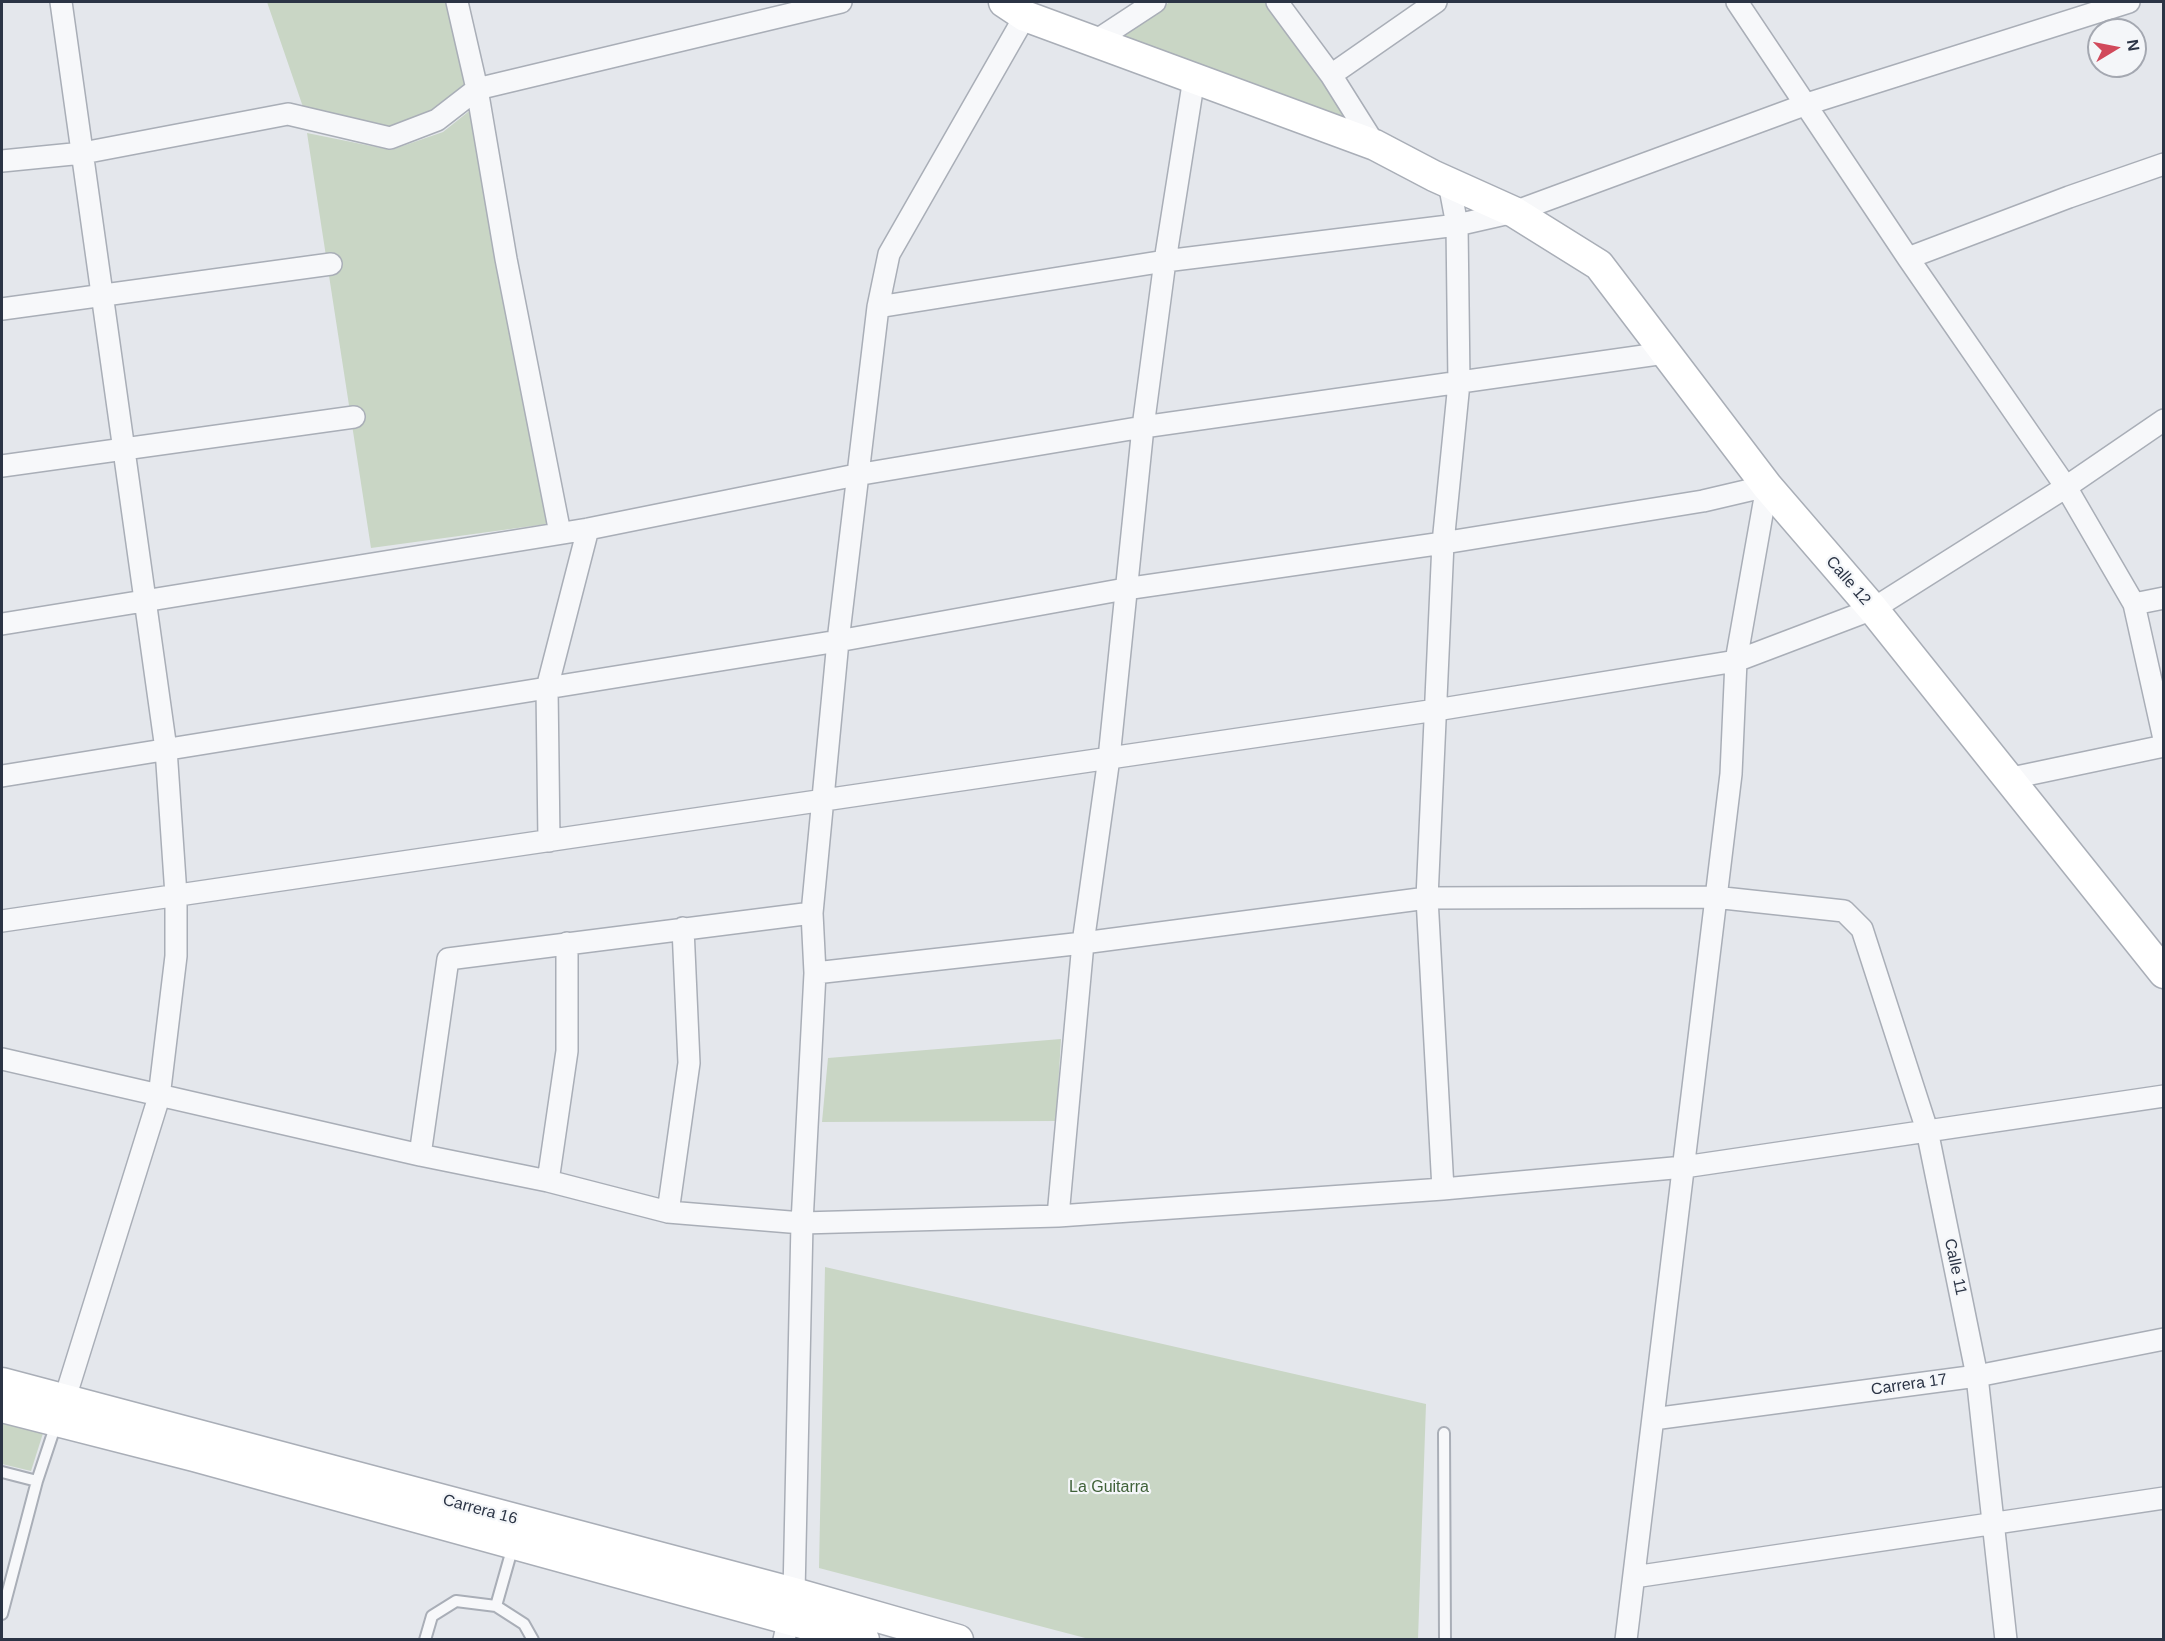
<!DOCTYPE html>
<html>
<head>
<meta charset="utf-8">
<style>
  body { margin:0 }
  #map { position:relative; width:2165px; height:1641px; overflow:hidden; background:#e4e7ec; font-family:Helvetica,sans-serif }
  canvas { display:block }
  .frame { position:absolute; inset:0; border:3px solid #2b3445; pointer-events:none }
  .north { position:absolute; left:2087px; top:18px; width:60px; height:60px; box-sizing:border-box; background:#f4f6f9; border:2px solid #a4a8b1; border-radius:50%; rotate:80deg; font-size:16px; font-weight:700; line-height:24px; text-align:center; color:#2b3445 }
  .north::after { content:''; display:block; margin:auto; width:21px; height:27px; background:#d1495b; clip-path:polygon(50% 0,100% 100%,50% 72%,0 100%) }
</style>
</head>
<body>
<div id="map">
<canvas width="2165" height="1641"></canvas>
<div class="frame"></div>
<div class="north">N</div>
</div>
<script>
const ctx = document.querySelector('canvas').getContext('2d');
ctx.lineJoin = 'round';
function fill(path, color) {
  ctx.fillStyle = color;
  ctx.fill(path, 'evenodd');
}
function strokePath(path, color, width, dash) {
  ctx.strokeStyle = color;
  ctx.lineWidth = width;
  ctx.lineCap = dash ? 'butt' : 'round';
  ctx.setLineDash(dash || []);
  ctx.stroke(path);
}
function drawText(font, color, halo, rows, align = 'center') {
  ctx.font = font + ' Helvetica,sans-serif';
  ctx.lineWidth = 4.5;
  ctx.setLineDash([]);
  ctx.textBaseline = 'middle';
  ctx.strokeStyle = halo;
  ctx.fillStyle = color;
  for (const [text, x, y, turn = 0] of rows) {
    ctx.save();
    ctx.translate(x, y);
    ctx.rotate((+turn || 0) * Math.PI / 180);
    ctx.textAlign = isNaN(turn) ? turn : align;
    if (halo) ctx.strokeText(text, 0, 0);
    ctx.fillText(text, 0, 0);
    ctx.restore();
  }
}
fill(new Path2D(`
  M267,2h180l20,82 -35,28 -42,17 -87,-22z
  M1170,2h95l89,124 -236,-90z
  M473,108l74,416 -176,24 -64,-415 84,17 52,-18z
  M1061,1039l-5,82 -234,1 6,-64z
  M825,1267l601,137 -8,235h-329l-270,-71z
  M2,1415l43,12 -14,44 -29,-7z`), '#c9d6c5');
const service = new Path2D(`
  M1444,1433l1,207
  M2,1472l35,9
  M513,1546l-17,60 28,18 9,16
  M2,1614l35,-133 19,-57
  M425,1640l7,-24 24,-15 40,5`);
const minor = new Path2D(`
  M457,2l20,87 29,170 54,274
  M1277,2l54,73 44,70
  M1737,2l171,256 158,229 68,117 30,135
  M1097,40l58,-38
  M1331,75l105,-73
  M2,161l81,-8 205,-39 102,24 47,-18 40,-31 364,-87
  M1908,258l161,-61 95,-33
  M878,307l287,-46 292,-36 57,-13 293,-108 322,-102
  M2,309l329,-45
  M2,466l352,-49
  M2134,604l30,-6
  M2,624l586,-95 268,-54 287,-48 522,-74
  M2,776l836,-135 287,-52 318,-46 260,-42 64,-15 -31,175 -5,113 -105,866
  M2007,779l157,-33
  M549,841l-2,-153 41,-159
  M2,921l1434,-211 300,-49 137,-52 193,-122 98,-67
  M815,973l268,-30 344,-45 287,-1 130,14 18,18 65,201 50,246 29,264
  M2,1059l418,96 128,26 120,31 134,11 256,-7 385,-27 241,-22 480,-71
  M420,1155l28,-196 364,-46
  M548,1181l19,-130v-108
  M1443,1189l-16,-291 16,-355 16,-160 -2,-158 -8,-42
  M668,1212l21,-149 -6,-135
  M1058,1216l25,-273 26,-185 34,-331 22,-166 29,-183
  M61,1411l98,-314 17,-141v-61l-10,-146 -105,-747
  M1653,1419l324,-43 187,-37
  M1634,1577l530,-79
  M784,1640l10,-47 8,-370 13,-250 -3,-60 26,-272 40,-334 11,-53 136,-238`);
const secondary = new Path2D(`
  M1004,2l21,14 350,129 59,31 80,36 85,53 168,221 106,123 291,364
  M2,1383l792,210 164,47
  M2,1407l192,49 670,184`);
strokePath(service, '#a9aeb7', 14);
strokePath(minor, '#a9aeb7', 24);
strokePath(secondary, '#a9aeb7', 33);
strokePath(service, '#f7f8fa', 10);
strokePath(minor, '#f7f8fa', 21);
strokePath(secondary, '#fff', 30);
drawText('16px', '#2b3445', '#f4f6f9', [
  ["Calle 12",1848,581,49],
  ["Calle 11",1955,1267,78],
  ["Carrera 17",1909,1385,-8],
  ["Carrera 16",480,1510,15]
]);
drawText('16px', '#3f6138', '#f4f6f9', [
  ["La Guitarra",1109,1488]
]);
</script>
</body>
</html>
